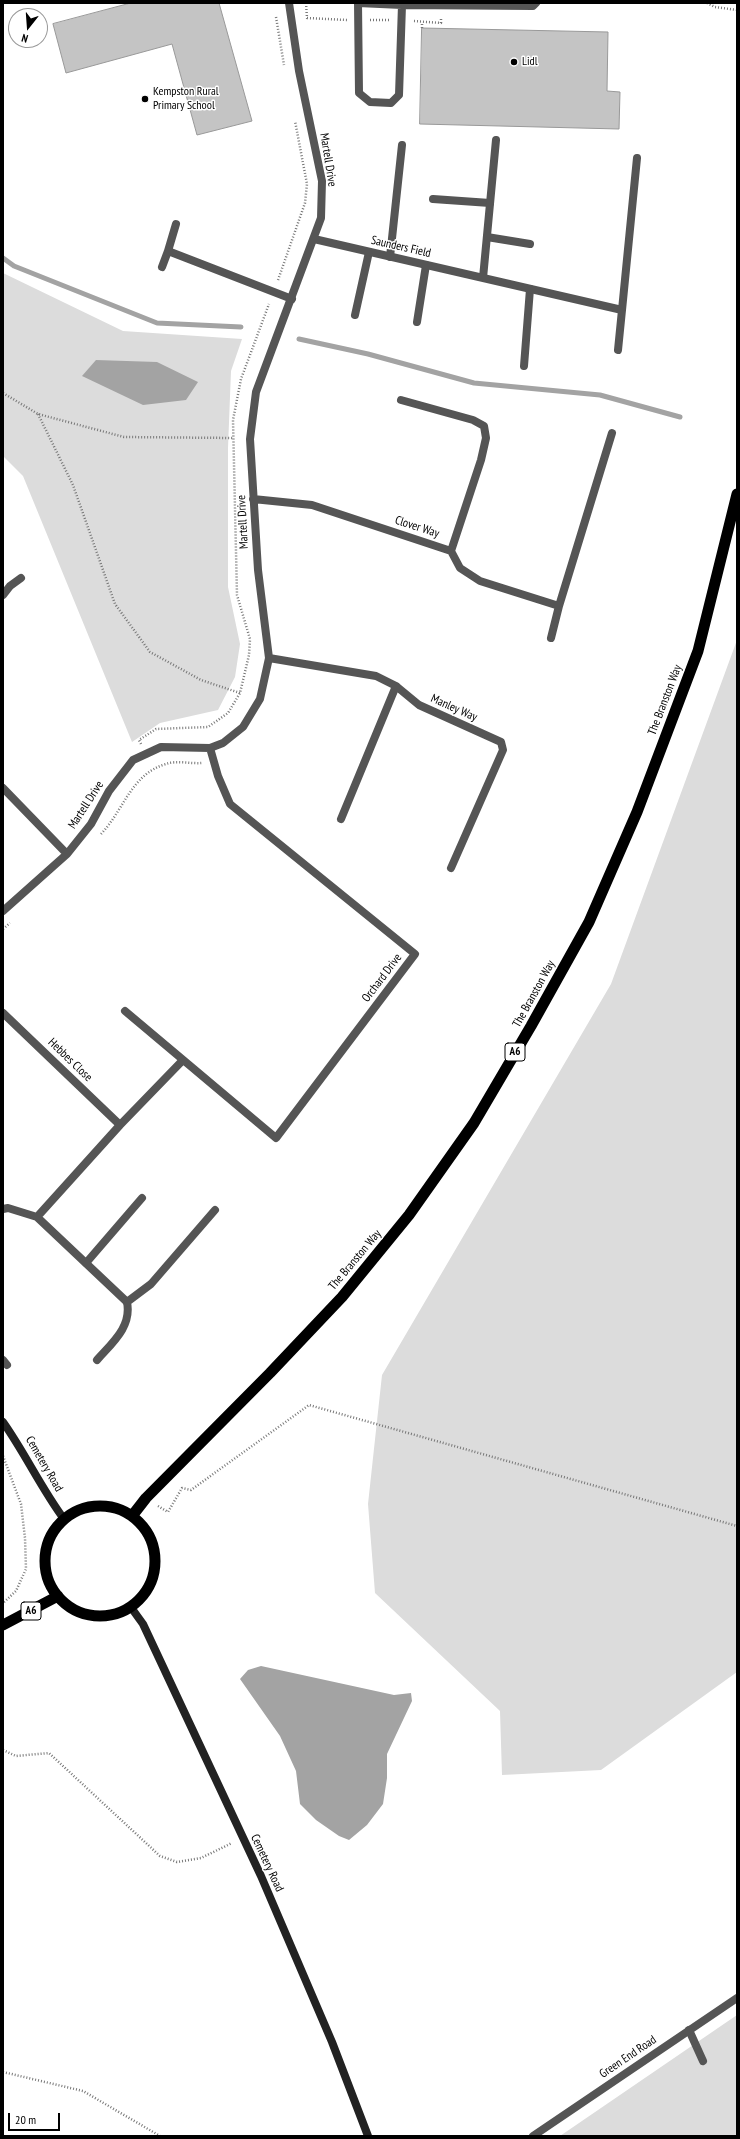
<!DOCTYPE html>
<html>
<head>
<meta charset="utf-8">
<style>
  body { margin:0 }
  #map { position:relative; width:740px; height:2139px; overflow:hidden; background:#fff; font-family:"PT Sans Narrow",sans-serif }
  canvas { display:block }
  .frame { position:absolute; inset:0; border:4px solid #000; pointer-events:none }
  .north { position:absolute; left:8px; top:8px; width:40px; height:40px; box-sizing:border-box; background:#fff; border:1px solid #999; border-radius:50%; rotate:197deg; font-size:11px; font-weight:700; line-height:16px; text-align:center; color:#000 }
  .north::after { content:''; display:block; margin:auto; width:14px; height:18px; background:#000; clip-path:polygon(50% 0,100% 100%,50% 72%,0 100%) }
  .scale { position:absolute; left:8px; top:2113px; width:52px; height:18px; box-sizing:border-box; border:2px solid #000; border-top:0; padding-left:5px; font-size:12px; line-height:14px; white-space:nowrap; color:#000; -webkit-text-stroke:3px #fff; paint-order:stroke }
</style>
</head>
<body>
<div id="map">
<canvas width="740" height="2139"></canvas>
<div class="frame"></div>
<div class="north">N</div>
<div class="scale">20 m</div>
</div>
<script>
const ctx = document.querySelector('canvas').getContext('2d');
ctx.lineJoin = 'round';
function fill(path, color) {
  ctx.fillStyle = color;
  ctx.fill(path, 'evenodd');
}
function strokePath(path, color, width, dash) {
  ctx.strokeStyle = color;
  ctx.lineWidth = width;
  ctx.lineCap = dash ? 'butt' : 'round';
  ctx.setLineDash(dash || []);
  ctx.stroke(path);
}
function drawText(font, color, halo, rows, align = 'center') {
  ctx.font = font + ' "PT Sans Narrow",sans-serif';
  ctx.lineWidth = 3;
  ctx.setLineDash([]);
  ctx.textBaseline = 'middle';
  ctx.strokeStyle = halo;
  ctx.fillStyle = color;
  for (const [text, x, y, turn = 0] of rows) {
    ctx.save();
    ctx.translate(x, y);
    ctx.rotate((+turn || 0) * Math.PI / 180);
    ctx.textAlign = isNaN(turn) ? turn : align;
    if (halo) ctx.strokeText(text, 0, 0);
    ctx.fillText(text, 0, 0);
    ctx.restore();
  }
}
fill(new Path2D(`
  M3,273l120,58 119,8 -11,32 -3,77v139l12,57 -5,33 -17,33 -58,13 -28,19 -109,-266 -20,-20z
  M737,640v1032l-136,98 -99,5 -2,-64 -125,-118 -7,-89 14,-129 229,-391z
  M737,2015v121h-177z`), '#dcdcdc');
fill(new Path2D(`
  M96,360l61,2 41,20 -12,18 -43,5 -61,-29z
  M261,1666l133,29 17,-2 1,8 -25,53v24l-4,26 -16,21 -18,15 -10,-4 -23,-16 -16,-16 -4,-33 -16,-35 -40,-57 8,-9z`), '#a3a3a3');
strokePath(new Path2D(`
  M3,258l11,8 143,57 84,4
  M299,339l69,15 106,29 126,12 80,22`), '#a3a3a3', 5);
const building = new Path2D(`
  M131,3h88l33,118 -55,14 -25,-91 -106,29 -13,-49z
  M422,28l186,4 -1,59 13,1 -1,37 -199,-5z`);
fill(building, '#c4c4c4');
strokePath(building, '#999', 1);
strokePath(new Path2D(`
  M306,3l1,15 40,2
  M707,3l8,4 22,3
  M276,17l8,48
  M370,20h19
  M414,21l27,2v-6
  M422,28v-6
  M278,280l27,-77 2,-19 -12,-63
  M3,393l35,21 86,23 109,1
  M38,414l35,71 42,119 35,48 51,28 39,13
  M141,744l-2,-4 17,-11 52,-2 20,-14 12,-20 9,-38 1,-16 -13,-44 -4,-175 8,-41 28,-75
  M101,834c23,-24 30,-60 65,-70 10,-4 25,0 36,-1
  M3,929l7,-6
  M3,1456l18,48 4,34 1,31 -10,22 -13,12
  M158,1506l10,6 14,-24 9,2 118,-85 428,121
  M3,1750l13,6 33,-3 111,103 17,6 24,-4 31,-15
  M3,2072l80,19 77,45`), '#777', 2.5, [1, 2]);
strokePath(new Path2D(`
  M358,3l1,90 11,9 21,1 8,-8 3,-90 131,1 3,-3
  M358,3l44,2
  M433,199l57,4
  M176,224l-8,27 124,48
  M487,237l43,7
  M390,257l12,-112
  M162,267l6,-16
  M355,315l14,-63
  M417,322l9,-57
  M524,366l6,-77
  M86,1263l56,-65
  M3,1360l4,5
  M97,1360c15,-17 35,-33 30,-58l24,-18 64,-74
  M689,2030l14,31`), '#555', 8);
strokePath(new Path2D(`
  M314,239l308,71 15,-152
  M483,278l13,-138
  M618,350l4,-40
  M401,400l72,20 11,6 2,12 -5,22 -30,91
  M253,499l59,6 139,46 9,17 20,13 79,25
  M3,595l7,-9 11,-8
  M551,638l8,-32 53,-173
  M269,658l107,18 20,10 23,19 82,37 2,8 -52,118
  M3,788l64,66
  M341,819l55,-133
  M3,911l64,-57 24,-30 18,-33 24,-31 28,-13 49,1 13,-5 20,-16 17,-28 9,-41 -11,-88 -8,-131 6,-47 65,-174 1,-37 -23,-110 -10,-68
  M125,1011l151,127 139,-184 -185,-150 -12,-28 -8,-28
  M3,1013l117,112
  M3,1209l5,-1 29,9 90,85
  M37,1217l83,-92 63,-65
  M533,2136l204,-138`), '#555', 8);
strokePath(new Path2D(`
  M3,1422c22,31 38,66 61,97
  M130,1606l13,18 118,252 71,166 36,94`), '#222', 8);
strokePath(new Path2D(`
  M45 1561a55 55 0 1 1 110 0a55 55 0 1 1-110 0Z
  M132,1516l14,-18 124,-125 72,-76 67,-82 65,-92 57,-97 58,-104 48,-110 61,-161 39,-157
  M3,1625l55,-29`), '#000', 11);
for (const [x, y, r, color] of [
  [514,62,4,"#000"],
  [145,99,4,"#000"]
]) {
  const dot = new Path2D();
  dot.arc(x, y, r, 0, 2 * Math.PI);
  ctx.fillStyle = color;
  ctx.fill(dot);
  strokePath(dot, '#fff', 1.5);
}
for (const [x, y, w] of [
  [515,1052,20],
  [31,1611,20]
]) {
  const box = new Path2D();
  box.roundRect(x - w / 2, y - 9, w, 18, 3);
  ctx.fillStyle = '#fff';
  ctx.fill(box);
  strokePath(box, '#000', 1);
}
drawText('bold 11px', '#000', null, [
  ["A6",515,1052],
  ["A6",31,1611]
]);
drawText('12px', '#000', '#fff', [
  ["Lidl",522,62],
  ["Kempston Rural",153,92],
  ["Primary School",153,106]
], 'left');
drawText('12px', '#000', '#fff', [
  ["Martell Drive",328,160,81],
  ["Saunders Field",401,247,13],
  ["Martell Drive",243,522,-93],
  ["Clover Way",417,527,18],
  ["The Branston Way",665,700,-69],
  ["Manley Way",454,708,24],
  ["Martell Drive",86,805,-57],
  ["Orchard Drive",382,978,-53],
  ["The Branston Way",534,994,-61],
  ["Hebbes Close",70,1060,44],
  ["The Branston Way",355,1260,-50],
  ["Cemetery Road",44,1464,60],
  ["Cemetery Road",267,1863,65],
  ["Green End Road",628,2057,-34]
]);
</script>
</body>
</html>
